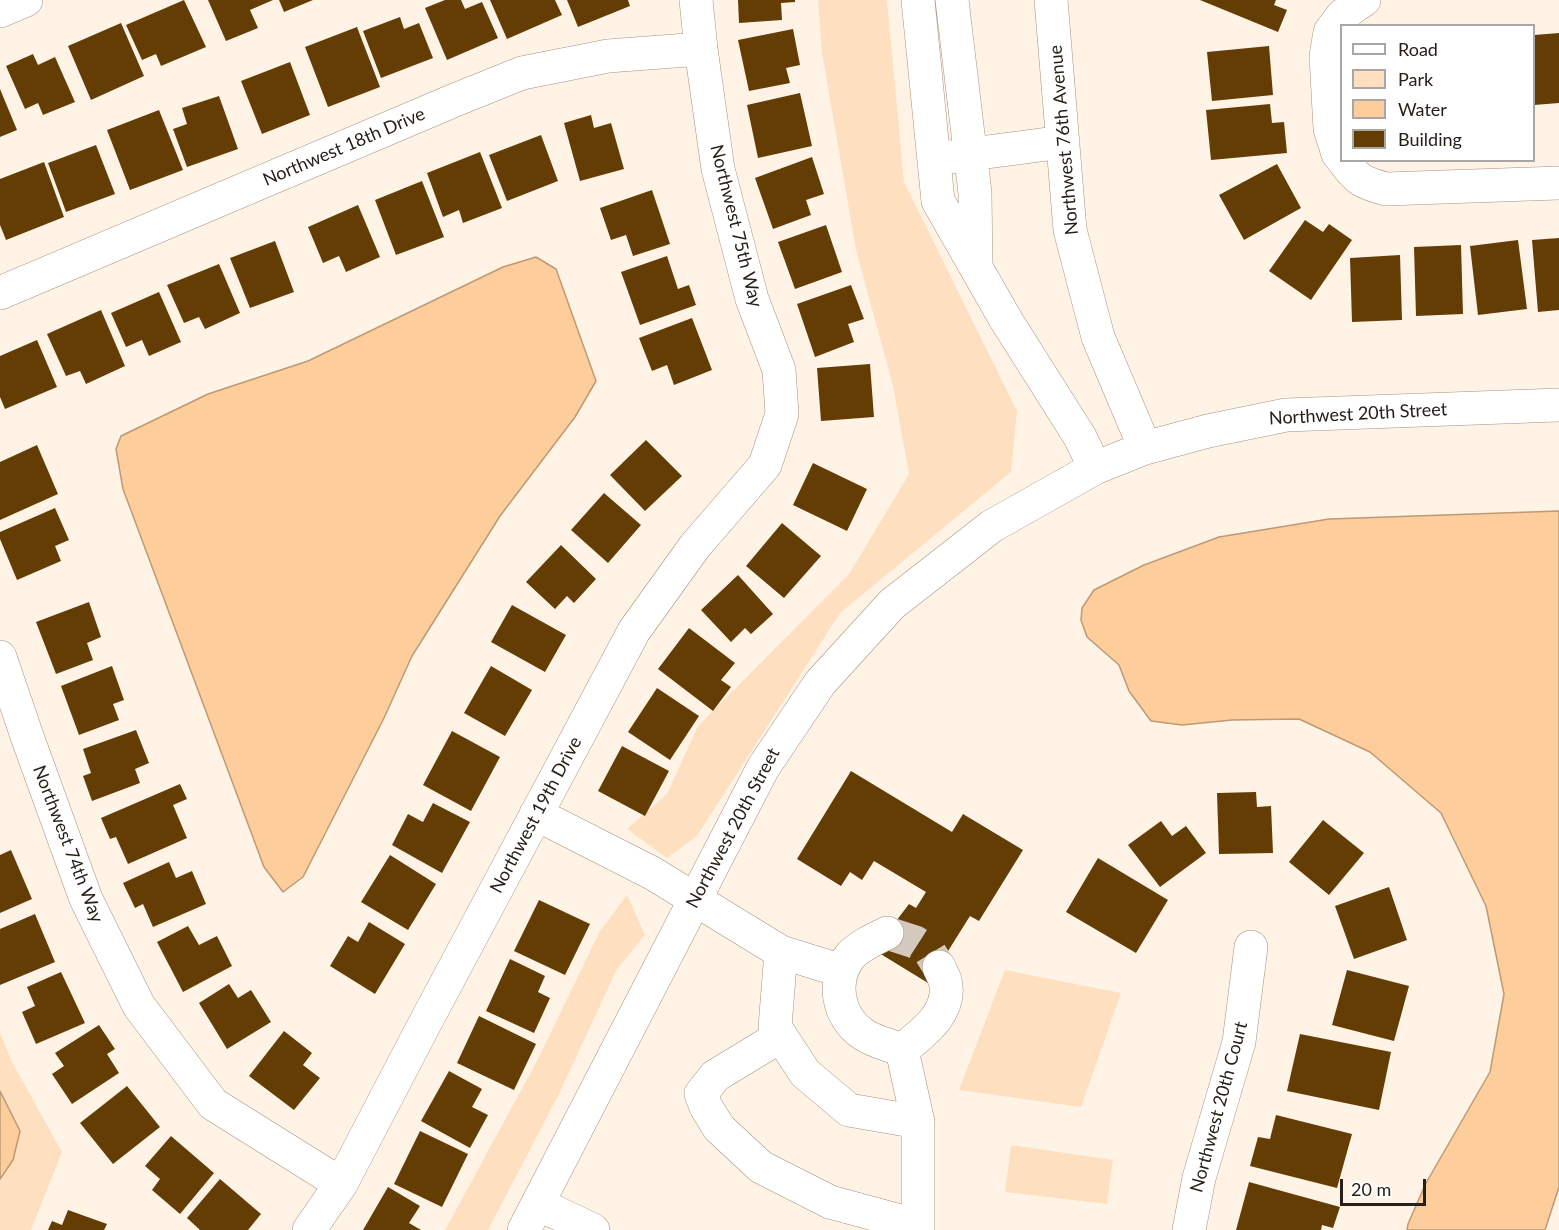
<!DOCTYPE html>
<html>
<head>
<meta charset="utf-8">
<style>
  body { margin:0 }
  #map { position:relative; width:1559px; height:1230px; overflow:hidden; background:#fff3e6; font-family:Lato,sans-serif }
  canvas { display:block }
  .legend { position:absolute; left:1340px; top:24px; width:195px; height:138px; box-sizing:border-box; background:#fff; border:2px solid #a9a6a3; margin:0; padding:8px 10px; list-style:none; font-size:18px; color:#272018 }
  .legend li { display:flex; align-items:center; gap:12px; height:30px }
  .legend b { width:30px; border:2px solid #a9a6a3 }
  .scale { position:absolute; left:1340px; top:1179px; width:86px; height:27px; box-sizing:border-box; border:3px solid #272018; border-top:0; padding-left:8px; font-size:18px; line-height:21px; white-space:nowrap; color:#272018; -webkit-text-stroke:4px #fff; paint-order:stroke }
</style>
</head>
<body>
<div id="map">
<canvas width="1559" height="1230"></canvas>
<ul class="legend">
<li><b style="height:8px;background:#fff"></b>Road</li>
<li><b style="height:16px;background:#fedfbf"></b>Park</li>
<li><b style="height:16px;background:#fdce9c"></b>Water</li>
<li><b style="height:16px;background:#643d05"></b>Building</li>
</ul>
<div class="scale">20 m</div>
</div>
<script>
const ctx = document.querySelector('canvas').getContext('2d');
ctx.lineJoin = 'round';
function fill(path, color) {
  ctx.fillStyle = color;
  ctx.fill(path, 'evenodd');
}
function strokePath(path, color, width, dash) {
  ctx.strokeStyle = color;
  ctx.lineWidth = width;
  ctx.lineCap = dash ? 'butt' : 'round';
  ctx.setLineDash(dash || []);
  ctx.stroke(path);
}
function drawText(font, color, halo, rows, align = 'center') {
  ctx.font = font + ' Lato,sans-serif';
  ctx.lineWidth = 6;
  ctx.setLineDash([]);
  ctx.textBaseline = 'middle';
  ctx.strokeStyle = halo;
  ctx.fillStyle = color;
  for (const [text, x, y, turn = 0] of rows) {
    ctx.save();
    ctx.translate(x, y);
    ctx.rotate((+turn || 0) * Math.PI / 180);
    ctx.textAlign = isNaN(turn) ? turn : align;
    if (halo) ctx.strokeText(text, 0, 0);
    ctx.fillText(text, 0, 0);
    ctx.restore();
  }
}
fill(new Path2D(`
  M818,0h69l17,182 113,229 -6,61 -171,141 -143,223 -30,22 -40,-29 40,-35 31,-68 151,-152 60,-100 -16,-88 -37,-136 -34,-197z
  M627,895l18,40 -28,34 -59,127 -70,134h-43l92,-169 63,-130z
  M1005,970l116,23 -40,114 -122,-17z
  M0,1033l12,29 50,90 -31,78h-31z
  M1011,1145l102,15 -6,44 -102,-12z`), '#fedfbf');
const water = new Path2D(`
  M536,257l20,12 40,112 -21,36 -75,99 -88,140 -28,62 -81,159 -20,15 -19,-25 -141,-378 -7,-40 5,-13 87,-42 100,-33 195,-94z
  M1559,511v676l-14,43h-138l1,-6 18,-41 64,-111 14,-78 -18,-88 -45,-93 -71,-61 -71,-33 -67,1 -50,5 -31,-4 -22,-30 -10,-26 -32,-28 -6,-17 1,-12 12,-18 50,-25 75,-28 110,-18z
  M0,1091l20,40 -7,29 -13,19z`);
fill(water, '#fdce9c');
strokePath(water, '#bd9a74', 1.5);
fill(new Path2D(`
  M184,0l22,47 -45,19 -5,-12 -14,6 -16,-35z
  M208,0h65l-23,10 8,18 -32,13z
  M279,0h34l-29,12z
  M445,0h16l4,9 17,-7 16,36 -51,22 -22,-52z
  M490,0h65l7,15 -55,24z
  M567,0h61l2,6 -52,21z
  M738,0h57v2l-14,1 1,17 -43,3z
  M1200,0h76l-2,5 13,5 -9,22z
  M400,17l4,12 15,-6 14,35 -52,20 -18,-47z
  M121,23l23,53 -53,24 -23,-54z
  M357,27l23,60 -52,20 -23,-60z
  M793,29l7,36 -14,3 4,15 -41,8 -11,-51z
  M1559,33v70l-25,2v-70z
  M1269,46l4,49 -61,6 -5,-49z
  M33,54l5,11 17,-8 20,45 -32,13 -5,-12 -13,6 -19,-43z
  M290,62l20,53 -48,19 -21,-53z
  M0,89l17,41 -17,7z
  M800,93l12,53 -54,12 -11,-53z
  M219,96l19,53 -51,18 -14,-38 14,-5 -5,-16z
  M1270,104l2,19 12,-1 3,31 -76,7 -5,-50z
  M159,110l24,60 -53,20 -23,-60z
  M591,115l3,13 17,-5 13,46 -44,12 -16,-58z
  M541,135l17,46 -51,20 -18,-46z
  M96,145l19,49 -49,18 -18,-49z
  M480,152l22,56 -39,15 -4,-13 -16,7 -16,-44z
  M812,157l12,37 -18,6 5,15 -38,14 -18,-51z
  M44,162l20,55 -58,23 -6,-15v-46z
  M1277,164l24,44 -57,32 -25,-45z
  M422,181l22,56 -48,18 -21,-55z
  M652,190l18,54 -37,12 -7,-21 -15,5 -11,-32z
  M358,205l22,52 -34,15 -7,-16 -16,7 -15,-36z
  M1305,220l18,12 6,-8 23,16 -41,60 -42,-29z
  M826,225l16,47 -47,17 -17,-47z
  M1559,238v72l-21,2 -6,-72z
  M1518,240l9,69 -49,6 -8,-69z
  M275,241l19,51 -44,16 -20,-50z
  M1461,245l2,69 -47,2 -2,-69z
  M1400,255l2,65 -50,2 -2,-64z
  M667,256l11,33 11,-4 7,20 -56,20 -19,-53z
  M219,264l21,49 -35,16 -6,-12 -15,6 -17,-38z
  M851,285l13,34 -16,5 6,18 -39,15 -18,-53z
  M159,292l22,50 -32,14 -7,-16 -16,7 -15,-34z
  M101,310l24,56 -39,18 -6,-13 -14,5 -19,-42z
  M692,318l20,52 -38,15 -7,-20 -15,6 -13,-33z
  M37,340l20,47 -52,22 -5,-12v-41z
  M870,364l4,53 -53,4 -4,-53z
  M646,440l36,36 -37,35 -35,-36z
  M37,445l21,49 -58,26v-58z
  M813,463l54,26 -20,42 -54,-26z
  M604,493l37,32 -33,38 -37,-33z
  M55,508l14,32 -14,6 6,15 -44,19 -17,-41v-7z
  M782,523l39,33 -37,42 -38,-32z
  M561,545l35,34 -22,24 -7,-7 -12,13 -29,-27z
  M738,575l35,39 -22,20 -6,-6 -14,14 -30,-32z
  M89,602l12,35 -14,6 6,17 -37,14 -20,-52z
  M512,605l54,30 -21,37 -54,-30z
  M689,628l46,35 -14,17 10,7 -18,24 -55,-42z
  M112,666l12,34 -11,4 6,16 -40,15 -18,-49z
  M491,666l41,24 -27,46 -41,-23z
  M657,688l42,28 -29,44 -42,-28z
  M136,730l13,33 -14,6 5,14 -48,18 -9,-25 8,-3 -8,-24z
  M452,731l48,26 -29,54 -48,-26z
  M622,746l47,25 -24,45 -47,-25z
  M851,771l101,61 11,-18 60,36 -44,71 -9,-5 -42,67 -49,-30 8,-20 22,-29 7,4 10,-16 -52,-31 -12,19 -12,-8 -9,14 -44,-27z
  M180,784l7,15 -14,6 14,33 -59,26 -12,-27 -6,2 -9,-21z
  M1256,792l1,15 14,-1 2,47 -54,1 -2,-61z
  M433,803l37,19 -28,51 -50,-28 16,-31 15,8z
  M1323,820l41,33 -35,42 -40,-33z
  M1161,821l11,15 14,-10 20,27 -46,34 -32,-42z
  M11,850l21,49 -32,14v-58z
  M390,855l46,29 -28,46 -47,-28z
  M1098,858l70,42 -32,53 -70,-41z
  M169,862l7,16 16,-7 14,33 -53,23 -10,-23 -8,4 -12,-25z
  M1389,887l18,53 -53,19 -19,-53z
  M539,900l51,24 -25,51 -51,-24z
  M35,914l20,48 -55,23v-56z
  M369,922l36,22 -30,50 -45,-28 18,-30 10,6z
  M188,926l11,19 18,-9 15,30 -49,26 -26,-50z
  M510,959l35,17 -7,16 12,6 -16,35 -48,-22z
  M1347,970l62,16 -15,55 -62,-16z
  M61,972l24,51 -49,21 -14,-32 13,-6 -8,-19z
  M229,984l9,14 13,-8 20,32 -44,27 -28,-46z
  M479,1016l57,28 -22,46 -57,-27z
  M99,1025l16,24 -8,5 12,19 -47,31 -20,-30 12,-8 -9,-13z
  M284,1031l28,22 -9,12 17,13 -26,32 -45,-34z
  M1300,1034l91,18 -12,58 -92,-19z
  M449,1071l33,18 -10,18 16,8 -18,33 -49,-27z
  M127,1086l33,41 -47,37 -33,-41z
  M1276,1115l76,19 -15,54 -87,-22 8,-29 12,2z
  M420,1131l48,23 -26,53 -48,-23z
  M171,1136l43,37 -34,41 -28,-24 8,-11 -15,-13z
  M220,1179l41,35 -13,16h-48l-13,-12z
  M1249,1182l91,25 -7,21 -11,-3 -1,5h-85z
  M388,1187l32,19 -11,17 12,7h-58z
  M68,1210l39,14 -3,6h-56l4,-9 10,4z`), '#643d05');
strokePath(new Path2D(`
  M887,933l28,9 14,9 10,16`), '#d4c9bd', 33, [33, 16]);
const minor = new Path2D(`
  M918,0l20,201 68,119 74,117 15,31
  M952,0l23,193 1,74
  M1051,0l19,230 28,107 47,111
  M0,11l26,-11
  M949,157l114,-15
  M1342,159l-4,-5 -8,-25 -4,-73 4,-24 12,-16 14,-11 8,-5
  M1343,160c14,20 20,23 43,29l173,-6
  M0,293l455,-193 67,-27 86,-17 93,-7
  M0,657l28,82 58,160 53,107 74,98 128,80
  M536,814l116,59 129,79 -6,75 30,46 44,37 69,12v108
  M887,933c-12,6 -26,12 -36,22 -20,24 -14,62 12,79 11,8 27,11 39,16
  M781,952l61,19
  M781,1036l-66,40 -14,18 5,13 13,21 42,39 69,35 88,24
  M902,1050c21,-17 51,-38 43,-70 -2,-4 -4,-9 -6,-13
  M902,1050l16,72
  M538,1204l55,26
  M309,1230l32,-46 82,-157 211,-396 61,-85 70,-81 17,-51 -3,-44 -27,-71 -34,-130 -17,-120 -5,-49
  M524,1230l239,-462 57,-85 72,-79 100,-78 103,-58 50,-20 63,-17 78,-16 273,-10
  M1189,1230l10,-52 40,-136 12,-95`);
strokePath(minor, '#a5927f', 34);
strokePath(minor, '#fff', 33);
drawText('18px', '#272018', '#fff', [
  ["Northwest 76th Avenue",1064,140,-95],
  ["Northwest 18th Drive",344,147,-23],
  ["Northwest 75th Way",736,226,76],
  ["Northwest 20th Street",1358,414,-3],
  ["Northwest 19th Drive",536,815,-62],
  ["Northwest 20th Street",733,828,-62],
  ["Northwest 74th Way",68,844,69],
  ["Northwest 20th Court",1219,1107,-75]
]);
</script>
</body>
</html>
